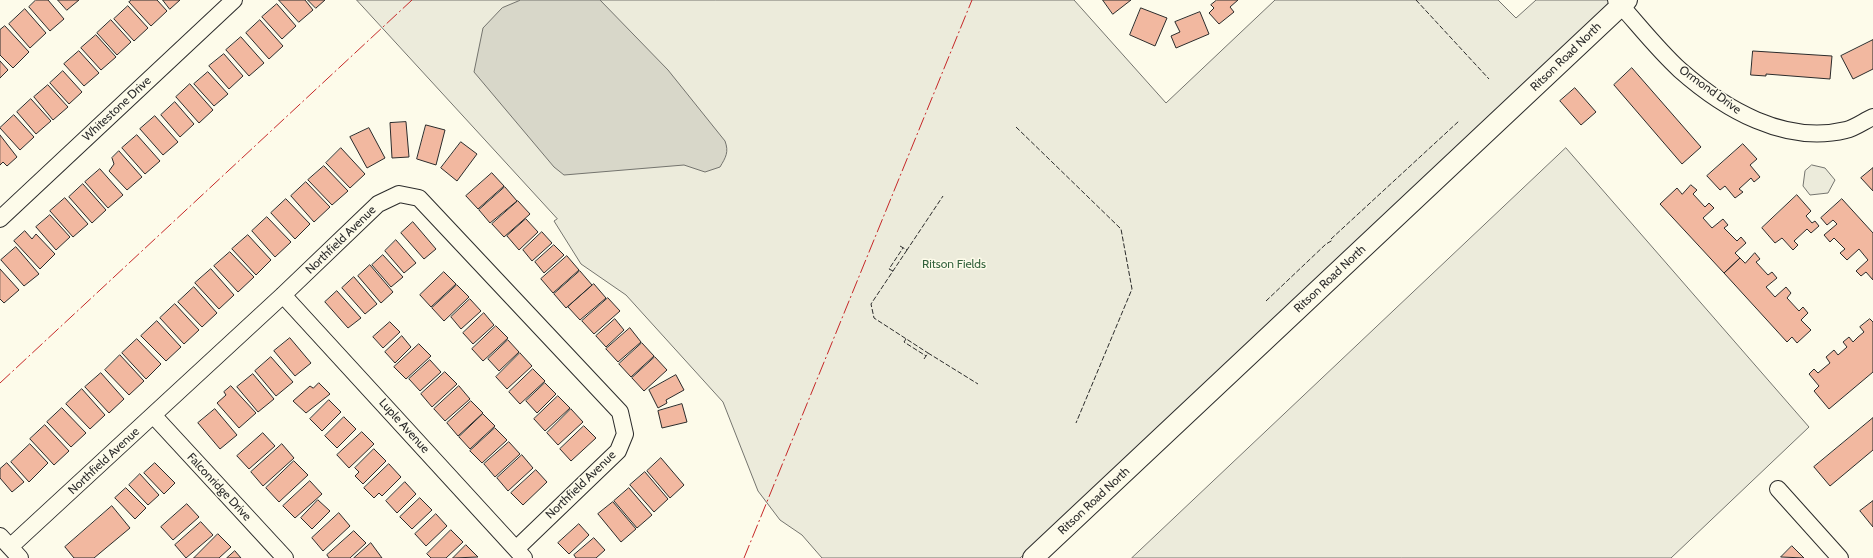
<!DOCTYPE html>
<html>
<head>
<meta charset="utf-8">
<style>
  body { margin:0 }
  canvas { display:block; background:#fdfbea }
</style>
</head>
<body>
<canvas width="1873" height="558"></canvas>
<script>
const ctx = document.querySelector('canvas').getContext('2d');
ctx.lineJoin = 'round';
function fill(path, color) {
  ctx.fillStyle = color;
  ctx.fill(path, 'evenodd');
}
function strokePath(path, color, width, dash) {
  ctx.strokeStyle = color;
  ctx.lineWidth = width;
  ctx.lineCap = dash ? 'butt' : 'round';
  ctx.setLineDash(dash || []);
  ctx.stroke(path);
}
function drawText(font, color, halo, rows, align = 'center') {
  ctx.font = font + ' Cabin,sans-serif';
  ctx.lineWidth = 3;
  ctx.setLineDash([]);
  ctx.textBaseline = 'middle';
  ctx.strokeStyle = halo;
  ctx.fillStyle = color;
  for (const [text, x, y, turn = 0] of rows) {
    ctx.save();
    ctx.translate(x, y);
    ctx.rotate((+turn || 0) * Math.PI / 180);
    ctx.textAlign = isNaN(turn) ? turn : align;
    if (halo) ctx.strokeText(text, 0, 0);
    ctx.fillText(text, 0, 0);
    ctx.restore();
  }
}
const green = new Path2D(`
  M357,0h717l92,103 109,-103h223l18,18 20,-18h80l-344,334 -252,224h-198l-20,-23 -22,-15 -22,-29 -35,-89 -97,-107 -45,-31 -27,-43 3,-2z
  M1566,148l243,279 -138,131h-539z
  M1812,165l13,3 10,12 -7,13 -18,2 -7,-9 2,-15z`);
fill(green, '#ecebdb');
strokePath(green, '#74746e', 1);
const water = new Path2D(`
  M521,0h79l68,70 57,71c4,11 1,16 -5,26l-15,5 -21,-7 -120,10 -10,-8 -80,-95 9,-44 19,-20z`);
fill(water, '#d8d7c9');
strokePath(water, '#74746e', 1);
const building = new Path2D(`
  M36,0h12l16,19 -14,12 -21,-24z
  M58,0h21l-12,10z
  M132,0h25l10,11 -16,15 -22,-24z
  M163,0h17l-10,9z
  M279,0h26l8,10 -14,12z
  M308,0h17l-9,8z
  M1103,0h28l-18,14z
  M1217,0h21l-8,7 4,5 -15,12 -10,-11 5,-5 -3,-3z
  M277,4l19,22 -14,13 -20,-22z
  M128,6l20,22 -14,13 -20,-22z
  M1141,8l26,10 -12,28 -25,-11z
  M25,9l21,24 -16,15 -21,-24z
  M1200,12l9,22 -33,14 -5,-12 9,-4 -5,-10z
  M111,20l20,22 -14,13 -20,-22z
  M260,20l23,26 -14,13 -23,-26z
  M5,26l24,26 -16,16 -13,-13v-25z
  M96,35l20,22 -15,13 -20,-22z
  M241,37l23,26 -15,13 -23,-26z
  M1873,40v29l-20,10 -12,-23z
  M79,51l20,22 -15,13 -20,-22z
  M1753,51l79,5 -2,23 -64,-5v2l-15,-1z
  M224,54l19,22 -14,13 -20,-23z
  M0,61l8,9 -8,8z
  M1632,68l69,79 -19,17 -68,-79z
  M63,71l19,21 -13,12 -19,-21z
  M208,72l20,22 -14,12 -20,-22z
  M190,84l23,26 -14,13 -23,-26z
  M48,85l20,22 -15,13 -19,-23z
  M1575,88l21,24 -15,13 -21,-24z
  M31,99l20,22 -15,13 -19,-22z
  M175,102l19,22 -14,13 -19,-22z
  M14,115l20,22 -14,13 -20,-22z
  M155,116l23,26 -15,13 -23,-26z
  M406,122l3,35 -17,1 -2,-35z
  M426,125l19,5 -9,35 -19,-6z
  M369,128l16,30 -18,10 -17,-31z
  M0,135l17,22 -10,9 -4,-4 -3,3z
  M137,135l23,26 -15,13 -23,-26z
  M461,142l16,12 -20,27 -16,-13z
  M1743,144l14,15 -7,6 10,12 -6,5 -3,-4 -12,11 4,3 -8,6 -10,-12 -5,4 -13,-14z
  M341,148l24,26 -15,14 -24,-25z
  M119,151l23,26 -15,13 -18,-19 5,-7 -2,-6z
  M324,166l24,25 -16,14 -24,-25z
  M1873,168v23l-12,-13z
  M100,169l23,26 -15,13 -23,-26z
  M492,173l12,13 -26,23 -12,-13z
  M306,182l24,25 -16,15 -23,-26z
  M83,184l23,26 -14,13 -23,-26z
  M1691,185l6,5 -4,4 12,13 4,-4 5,5 -11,10 9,10 11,-9 5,6 -4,3 13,13 4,-4 5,6 -11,10 5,5 -16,15 -64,-69 17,-16 5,6z
  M505,187l12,14 -27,22 -11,-13z
  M1797,195l14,16 -5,5 6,7 3,-2 4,5 -8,7 -4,-4 -13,12 4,4 -5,5 -11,-12 -7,5 -13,-15z
  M65,198l23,26 -15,13 -23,-26z
  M286,199l24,25 -15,15 -24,-26z
  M1842,199l31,34v47l-7,-8 -5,4 -5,-5 12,-11 -9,-11 -12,11 -7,-7 5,-4 -11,-11 -4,4 -6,-7 13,-11 -4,-4 -6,5 -6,-7z
  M518,201l12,13 -26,23 -12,-13z
  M50,215l20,22 -14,13 -20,-23z
  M267,217l24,25 -16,15 -23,-26z
  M526,219l12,13 -19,18 -12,-14z
  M413,222l23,27 -12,10 -23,-26z
  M25,231l7,8 4,-5 19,20 -15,15 -26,-28z
  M542,232l10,11 -20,18 -9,-11z
  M248,235l23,25 -15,15 -24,-26z
  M396,240l20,23 -12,10 -19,-22z
  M554,245l10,10 -20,18 -9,-11z
  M16,247l23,27 -15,12 -23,-26z
  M230,252l24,25 -16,15 -24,-26z
  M1755,253l5,6 -4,3 12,13 4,-3 5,6 -11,9 9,10 11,-10 5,6 -4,5 12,13 4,-4 5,6 -7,7 10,10 -14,13 -5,-6 -5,5 -63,-69 16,-15 5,5z
  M383,255l20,22 -12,10 -19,-22z
  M567,256l12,14 -26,23 -12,-14z
  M370,265l23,27 -12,11 -23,-27z
  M0,269l19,21 -15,13 -4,-4z
  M211,269l23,26 -15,14 -24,-26z
  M580,271l12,14 -26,23 -12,-14z
  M444,272l12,12 -25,23 -11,-12z
  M354,277l23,27 -12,10 -23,-26z
  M594,284l12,14 -26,22 -12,-13z
  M457,285l12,12 -25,24 -12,-13z
  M194,287l23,26 -15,14 -24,-25z
  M337,291l24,27 -13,10 -23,-26z
  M608,298l12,13 -26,23 -12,-13z
  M470,299l11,12 -20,18 -10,-12z
  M175,304l24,26 -15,14 -24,-26z
  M484,313l10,12 -21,19 -10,-11z
  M615,319l9,11 -18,17 -10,-11z
  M1870,319l3,3v50l-44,37 -15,-18 5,-5 -10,-12 5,-5 4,4 12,-10 -4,-6 8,-7 4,5 9,-8 -4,-5 6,-5 4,5 5,-5 6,-5 -4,-5z
  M157,321l24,26 -15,14 -25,-25z
  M390,322l10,10 -17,16 -10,-11z
  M496,326l12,12 -25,23 -11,-12z
  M630,328l11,14 -23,20 -12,-13z
  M402,336l9,11 -16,16 -10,-11z
  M290,338l21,25 -16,13 -21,-25z
  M137,339l24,25 -15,15 -24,-26z
  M508,340l11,12 -20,19 -11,-12z
  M642,343l12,13 -23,21 -12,-13z
  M419,344l12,12 -25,23 -12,-12z
  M520,353l12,13 -25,23 -11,-12z
  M120,355l24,26 -15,14 -24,-25z
  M271,357l22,25 -17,14 -21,-25z
  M655,357l12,13 -23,21 -12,-13z
  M430,360l11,12 -21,19 -11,-12z
  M533,369l12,12 -25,23 -11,-12z
  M445,372l12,12 -25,23 -11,-13z
  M101,373l23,26 -15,14 -24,-26z
  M253,374l21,25 -16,13 -21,-25z
  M676,375l8,15 -18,10 1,3 -9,5 -9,-18z
  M319,383l11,11 -24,19 -13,-12 17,-15 3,2z
  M545,383l11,11 -19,19 -11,-12z
  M231,386l25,27 -17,15 -22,-25 9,-8 -2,-3z
  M459,386l11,13 -25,22 -11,-12z
  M82,389l23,26 -15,14 -24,-25z
  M558,396l12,12 -25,23 -11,-12z
  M329,400l12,12 -19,19 -12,-12z
  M471,401l12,12 -25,23 -11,-13z
  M682,404l5,18 -25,6 -4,-17z
  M62,408l24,25 -15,14 -24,-25z
  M215,409l22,26 -17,14 -22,-26z
  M571,409l12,13 -25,23 -11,-12z
  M483,414l12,12 -25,23 -11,-12z
  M344,417l12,12 -19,19 -12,-12z
  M1873,418v32l-43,36 -16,-19z
  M45,425l24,26 -15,14 -24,-26z
  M584,426l12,12 -25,23 -11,-12z
  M495,428l12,12 -25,23 -12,-12z
  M362,432l12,12 -25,24 -12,-13z
  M263,433l12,13 -26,23 -12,-13z
  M509,442l11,12 -25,23 -11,-13z
  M30,444l18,19 -19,19 -18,-20z
  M282,444l12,14 -31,28 -12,-14z
  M374,449l12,12 -23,23 -8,-8 4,-4 -4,-4z
  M522,455l11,13 -25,23 -11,-13z
  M661,458l23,27 -14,13 -23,-27z
  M294,461l14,14 -29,27 -13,-14z
  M7,463l17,19 -12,10 -12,-14v-9z
  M155,463l20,20 -11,11 -20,-21z
  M389,464l12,13 -19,19 -3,-3 -5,5 -10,-10z
  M536,470l11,12 -24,23 -12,-12z
  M645,472l23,27 -14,13 -24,-27z
  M140,474l19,21 -11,10 -19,-20z
  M310,481l12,13 -27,24 -12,-12z
  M405,482l11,12 -19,19 -11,-12z
  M126,488l20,20 -11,11 -20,-21z
  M629,488l23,27 -15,13 -23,-27z
  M420,498l12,12 -20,19 -12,-12z
  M318,500l12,11 -18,18 -11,-11z
  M1873,501v26l-13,-16z
  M613,502l23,27 -15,13 -23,-28z
  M187,504l12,13 -26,23 -12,-13z
  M112,506l18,22 -36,30h-20l-9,-11z
  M339,513l11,13 -27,25 -11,-13z
  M436,514l11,12 -21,20 -11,-12z
  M201,522l12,13 -27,23 -11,-13z
  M579,524l10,11 -20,19 -11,-11z
  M451,530l12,12 -17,16h-15l-4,-4z
  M354,531l12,12 -16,15h-21l-2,-3z
  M218,534l13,13 -12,11h-25z
  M594,538l11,12 -9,8h-20l-2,-3z
  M371,543l11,15h-28z
  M466,545l12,12 -25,1z
  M1792,546l12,12 -23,-1z
  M235,551l6,7h-14z`);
fill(building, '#f2b8a0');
strokePath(building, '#2b2b2b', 1);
const minor = new Path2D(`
  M1616,0c21,23 41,49 64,70 44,39 105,75 166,60 9,-2 18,-9 27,-13
  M0,219l234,-219
  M283,295l241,263
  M153,415l132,143
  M1778,489l62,69
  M0,536l20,22
  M10,547l273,-252 95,-91 21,-10 20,4 201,214 5,22 -7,17 -102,98`);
const major = new Path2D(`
  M1033,558l594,-558`);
strokePath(minor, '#2b2b2b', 18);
strokePath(major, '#2b2b2b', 22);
strokePath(minor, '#fdfbea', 16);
strokePath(major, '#fdfbea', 20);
strokePath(new Path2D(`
  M1416,0l73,79
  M1016,127l105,102 11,60 -56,134
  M1331,239l128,-118
  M900,246l7,4 36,-54
  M907,250l-36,54 3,14 54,35
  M893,271l-4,-2 14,-21
  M1266,301l60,-57 7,-4
  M906,339l-2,3 22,14
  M924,359l4,-6 50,31`), '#2b2b2b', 1, [5, 2]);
strokePath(new Path2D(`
  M0,383l412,-383
  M744,558l228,-558`), '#c62828', 1, [14, 3, 2, 3]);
drawText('12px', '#2b2b2b', '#fdfbea', [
  ["Ritson Road North",1566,57,-44],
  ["Ormond Drive",1710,90,36],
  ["Whitestone Drive",117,109,-43],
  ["Northfield Avenue",341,240,-44],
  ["Ritson Road North",1330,279,-43],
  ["Luple Avenue",404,426,48],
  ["Northfield Avenue",104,461,-43],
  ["Northfield Avenue",581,485,-44],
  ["Falconridge Drive",219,487,47],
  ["Ritson Road North",1094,501,-43]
]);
drawText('12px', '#34623c', '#fdfbea', [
  ["Ritson Fields",954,264]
]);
</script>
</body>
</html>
